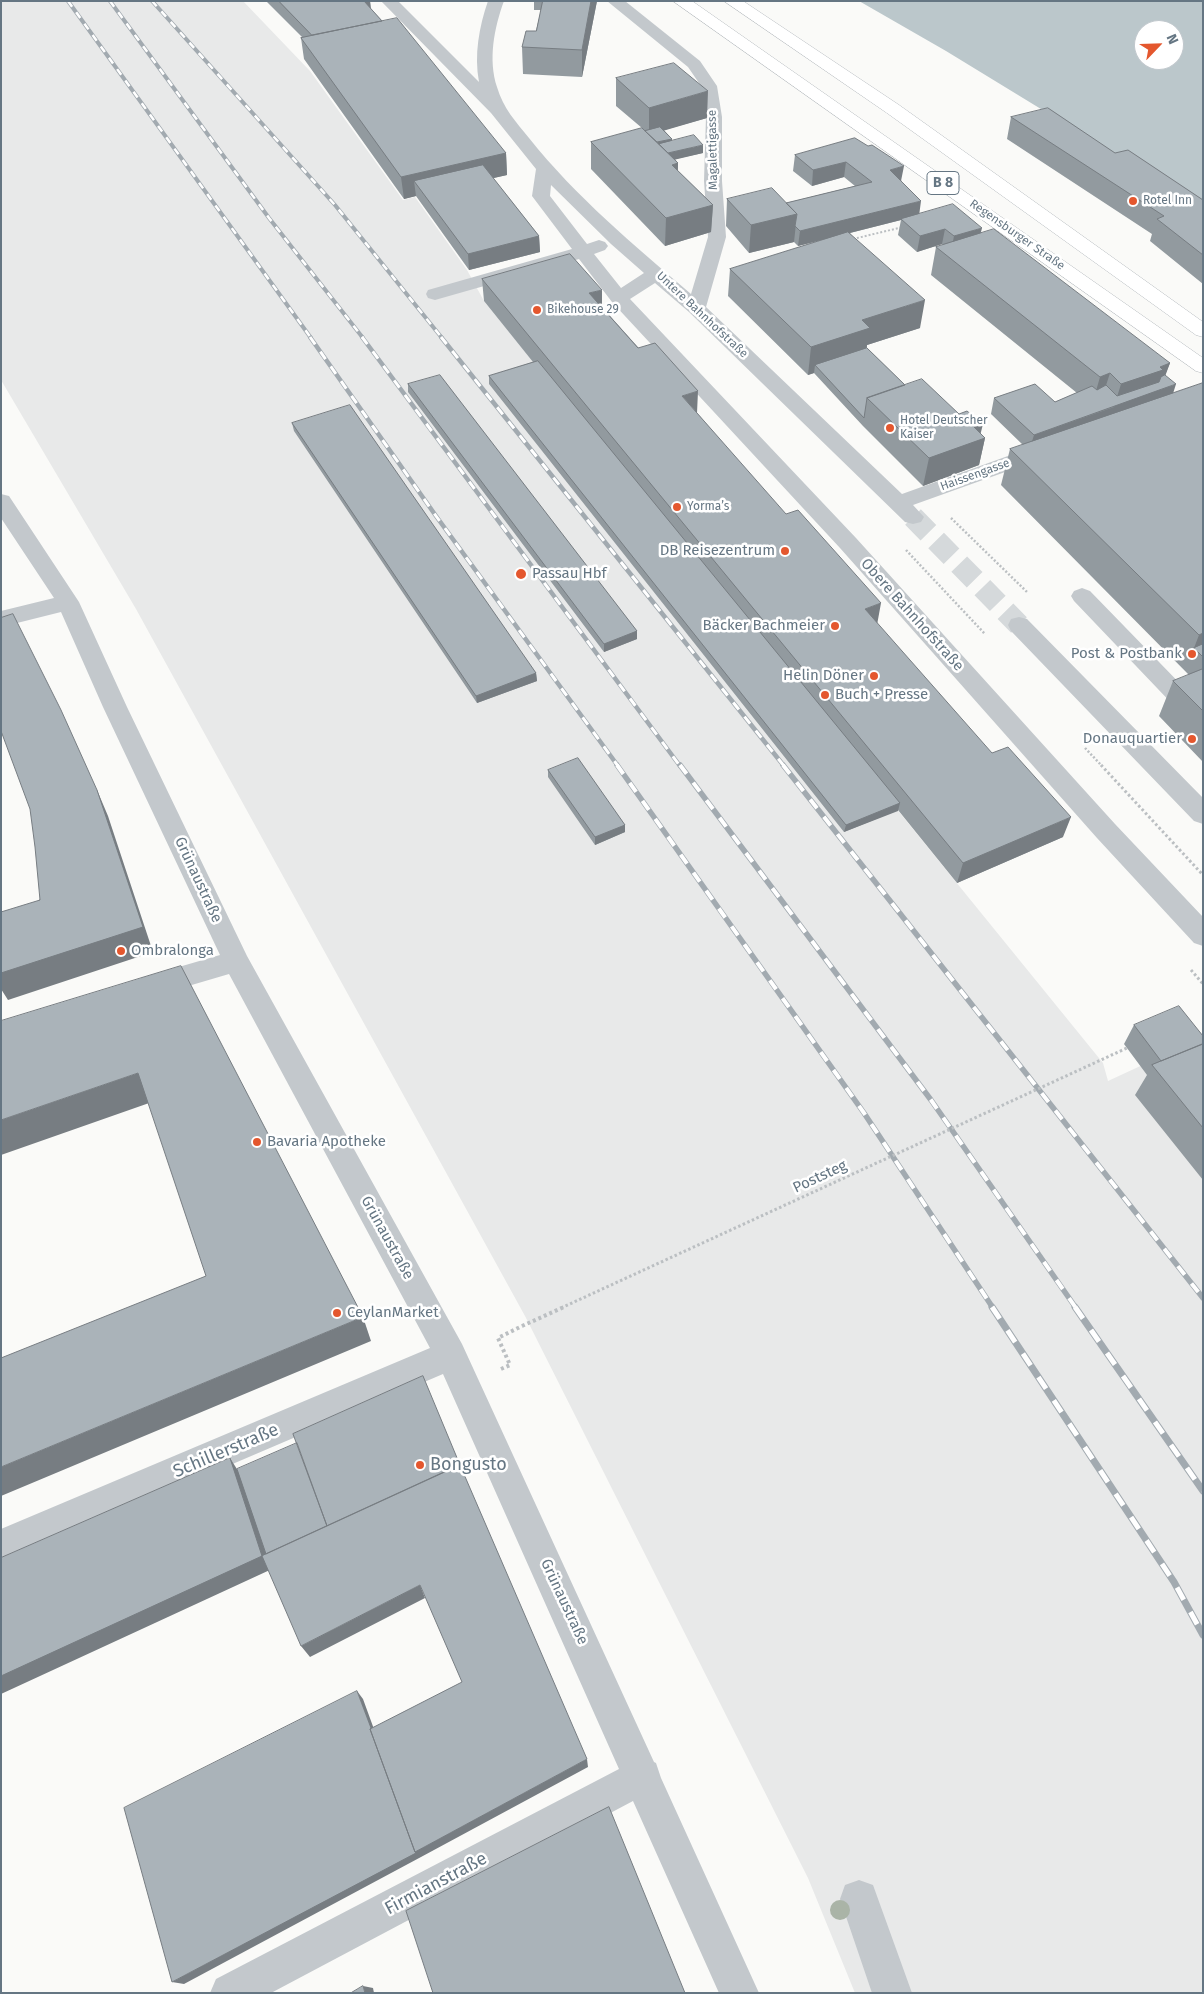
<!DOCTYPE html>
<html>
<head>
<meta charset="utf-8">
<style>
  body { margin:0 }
  #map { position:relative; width:1204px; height:1994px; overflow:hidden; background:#fafaf8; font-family:"Fira Sans",sans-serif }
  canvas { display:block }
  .frame { position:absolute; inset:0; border:2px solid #657683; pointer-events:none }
  .north { position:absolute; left:1134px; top:20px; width:50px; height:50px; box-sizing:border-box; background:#fff; border:1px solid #c1c8cd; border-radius:50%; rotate:66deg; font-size:14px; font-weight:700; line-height:20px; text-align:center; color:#657683 }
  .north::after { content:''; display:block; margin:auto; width:18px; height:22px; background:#e4572e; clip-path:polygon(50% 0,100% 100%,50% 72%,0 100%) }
</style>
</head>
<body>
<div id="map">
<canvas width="1204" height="1994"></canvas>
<div class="frame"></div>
<div class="north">N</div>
</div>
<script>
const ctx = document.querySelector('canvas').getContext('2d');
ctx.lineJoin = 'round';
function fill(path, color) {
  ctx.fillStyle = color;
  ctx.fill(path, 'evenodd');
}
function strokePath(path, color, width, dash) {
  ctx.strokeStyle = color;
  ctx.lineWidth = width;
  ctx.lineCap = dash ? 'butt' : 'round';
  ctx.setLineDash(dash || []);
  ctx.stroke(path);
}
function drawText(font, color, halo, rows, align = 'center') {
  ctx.font = font + ' "Fira Sans",sans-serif';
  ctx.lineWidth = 5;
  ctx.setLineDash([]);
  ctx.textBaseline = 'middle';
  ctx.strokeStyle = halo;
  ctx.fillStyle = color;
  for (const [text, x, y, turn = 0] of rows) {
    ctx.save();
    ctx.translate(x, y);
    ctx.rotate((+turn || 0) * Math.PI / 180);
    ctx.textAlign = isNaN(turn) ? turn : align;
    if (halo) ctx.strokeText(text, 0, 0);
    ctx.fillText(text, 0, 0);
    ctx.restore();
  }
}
fill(new Path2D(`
  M1,1h242l67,70 93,129 12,-3 52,73 17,31 619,762 5,18 95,-44v956h-348l-47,-115 -283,-562 -389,-707 -135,-229z`), '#e8e9e9');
fill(new Path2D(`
  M859,1h344v207l-257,-157zM1144,30h30v30h-30z`), '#bbc7cb');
strokePath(new Path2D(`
  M913,517l106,108`), '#d5d9db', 22, [22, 11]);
const major = new Path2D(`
  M673,1h19l511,357v15l-7,-2z
  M724,1h19l156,104 304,217v15l-7,-2 -309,-222z`);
strokePath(major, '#b5babe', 1);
strokePath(new Path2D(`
  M853,239l50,-12`), '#bbbfc2', 2, [2, 2]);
strokePath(new Path2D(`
  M951,518l76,74
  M906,550l79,84
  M1085,748l17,18`), '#bbbfc2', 2.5, [2, 2]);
strokePath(new Path2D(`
  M1101,765l102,110
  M1191,970l12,14`), '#bbbfc2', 3, [2.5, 2.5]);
strokePath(new Path2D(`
  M501,1369l9,-4 -12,-27 24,-12`), '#bbbfc2', 4, [3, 3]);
fill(new Path2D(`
  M381,1h17l81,81c-5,-27 0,-55 9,-81h16c-10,27 -16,59 -7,86 6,21 19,35 32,51 47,59 105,107 162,156l17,-57 -4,-56 2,-64 -5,-31 -13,-19 -81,-66h18l75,60 17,25 5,31v64l4,56 -20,70 196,187 131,-47 7,-2 7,2 3,5 -3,5 -134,48 11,12 -3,5 -8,2 -8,-2 -216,-210 -34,-29 -25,16 226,239 259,286 88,93v29l-9,-3 -97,-105 -257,-290 -228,-246 -33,-43 -137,39 -7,2 -7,-2 -2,-4 2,-4 144,-41 -40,-53 4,-27 -45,-56zM551,185l60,59 33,29 -23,15 -27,-34 11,-4 3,-4 -3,-4 -6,-2 -12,4 -37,-48z
  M1,494l8,2 70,106 48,105 120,249 215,388 192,418 2,1 5,15 98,215h-40l-86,-192 -362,192h-61l6,-14 403,-210 -176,-395 -442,189v-34l429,-181 -201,-374 -78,23 -10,-3 -4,-8 4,-8 79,-23 -117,-248 -42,-95 -60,15v-16l53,-13 -53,-80z
  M1082,588l8,3 104,107 4,6 -4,6 -8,3 -8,-3 -104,-109 -3,-5 3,-5z
  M1019,617l8,2 176,179v26l-9,-3 -183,-190 -3,-6 3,-6z
  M859,1880l14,5 39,108h-40l-32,-94 5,-14z`), '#c3c8cc');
fill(major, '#fff');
const railFar3 = new Path2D(`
  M68,1l243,337
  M110,1l159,217 94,120
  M152,1l183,204 107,133`);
const railFar2 = new Path2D(`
  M310,337l126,179 182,250
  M362,337l318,429
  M441,337l343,429`);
const railFar1 = new Path2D(`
  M617,765l247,348 129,195
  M680,765l251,335 145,208
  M783,765l420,533`);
const rail = new Path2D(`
  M992,1307l182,275 29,53
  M1075,1307l128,184`);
strokePath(railFar3, '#a2aab0', 4);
strokePath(railFar2, '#a2aab0', 4.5);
strokePath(railFar1, '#a2aab0', 5.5);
strokePath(rail, '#a2aab0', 7);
strokePath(railFar3, '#fff', 2.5, [7]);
strokePath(railFar2, '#fff', 3, [9]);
strokePath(railFar1, '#fff', 4, [11]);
strokePath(rail, '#fff', 5, [14]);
strokePath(new Path2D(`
  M561,1308l566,-260`), '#bbbfc2', 3, [2.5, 2.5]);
strokePath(new Path2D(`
  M522,1326l42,-19`), '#bbbfc2', 4, [3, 3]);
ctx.fillStyle = '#aab4a7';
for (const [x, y] of [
  [840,1910]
]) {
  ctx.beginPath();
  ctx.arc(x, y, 10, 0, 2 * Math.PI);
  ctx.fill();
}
fill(new Path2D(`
  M266,1h104l1,8 135,144 1,22 -14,3 46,58 1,16 -71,18 -53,-74 -12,3 -100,-140 -3,-21 1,-1z
  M534,1h63l-15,76 -59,-3 -1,-27 14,-16 5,-21h-7z
  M616,78l91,40 -43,12 8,9v2l31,12 -28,6 3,4v8l35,34 -2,27 -46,14 -74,-77v-27l51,-14 -26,-22z
  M1011,117l104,36 88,47v84l-53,-43 2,-7 -145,-95z
  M855,138l46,42 18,34 62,19 189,130 -5,12 8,18 30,-10v379l-44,-46 14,-35 16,-6 -188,-190 9,-36 13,-4 -32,-31 3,-16 61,4 22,-9 -146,-118 5,-28 7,-2 -1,-1 -25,8 -19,-17 3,-15 -51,13 70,95 -53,17v3l38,37 75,48 5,5 -6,27 -56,21 -60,-60 -49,-53 -6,2 -80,-79 2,-27 95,-30 -27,7 -4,-4 -45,11 -23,-27 1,-27 59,4 69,-17 -11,-9 -32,9 -19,-15 2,-16z
  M482,279l120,28 95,106 180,211 186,213 -106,46 -59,-73 -54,22 -355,-448v-8l44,-14 -49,-61z
  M408,384l229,247v8l-33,13 -196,-260z
  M292,423l244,250 1,8 -60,22 -183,-272z
  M548,770l77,55v7l-30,13 -47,-68z
  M1134,1025l69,11v144l-68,-85 12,-20 -23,-31z`), '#929a9f');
fill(new Path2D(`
  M362,1h8l1,11z
  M591,1h6l-15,76v-27z
  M708,91l-1,27 -58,17v-27z
  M672,139v7l-22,-2z
  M703,145v8l-38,9v-8z
  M506,153l1,22 -83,19 -10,-13 2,15 -12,3 -3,-22z
  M846,162l-2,15 -32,9 1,-16z
  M678,163l-1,28 -5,-26z
  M904,166l-3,15 -11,-11z
  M921,201l-2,15 -18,3v1l-103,26 2,-15z
  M713,205l-2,27 -46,14 1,-28z
  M797,214l-3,28 -45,11 2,-28z
  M982,228l-4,16 -27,8 3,-16z
  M945,229l-3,15 -25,8 3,-16z
  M539,236l1,16 -71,18 -1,-16z
  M602,290v22l-13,-19z
  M925,300l-5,28 -53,17 -2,11 -50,9 -1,8 -6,2 3,-28 51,-27z
  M1170,363l-10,27 16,-6 -5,16 -142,51 5,-16 80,-28 7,-23z
  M1110,373l-9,28 -9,4 8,-28z
  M698,391l-1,22 -15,-17z
  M983,424l-4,16 6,-2 -6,27 -56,21 6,-28 45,-31z
  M881,603l-4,22 -12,-16z
  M637,631v8l-33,13v-8z
  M1203,633v24l-9,-9 5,-13z
  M536,673l1,8 -60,22 -1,-7z
  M97,790l11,26 45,136 -145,48 -7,-11v-16z
  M900,803l-2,8 -54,21 2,-7z
  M1071,817l-8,20 -106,46 6,-20z
  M625,825v7l-30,13v-8z
  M138,1073l14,29 -151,53v-35z
  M363,1317l8,24 -370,155v-29z
  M230,1458l10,16 32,95 -271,125v-18z
  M420,1585l5,13 -115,59 -9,-11z
  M357,1691l6,8 55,151 169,-91 1,8 -167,90 -237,127 -12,-2 243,-130z
  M363,1986l10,2 1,5h-9z`), '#777d82');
const building = new Path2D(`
  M279,1h85l18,20 -70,14z
  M543,1h48l-9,49 -60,-3 4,-16h10z
  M397,18l109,135 -105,24 -100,-139z
  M674,63l34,28 -59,17 -33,-30z
  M1048,108l67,45 13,-3 75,50v55l-46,-36 7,-3 -153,-99z
  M660,127l12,12 -15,3 -12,-11z
  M642,128l36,35 -6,2 41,40 -47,13 -75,-76z
  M694,135l9,10 -35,8 -9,-9z
  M855,138l13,8 4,-1 32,21 -14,4 31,31 -121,30 -5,-5 2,-12 -11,-11 86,-21 -26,-20 -33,8 -18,-15z
  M483,165l56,71 -71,18 -54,-73z
  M772,188l25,26 -46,11 -24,-26z
  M953,204l29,24 -28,8 -9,-7 -25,7 -19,-17z
  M994,229l176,134 -10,4 3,3 -42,14 -11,-11 -10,4 -164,-130z
  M848,232l77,68 -63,20 8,8 -59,19 -81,-78z
  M570,254l32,36 -13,3 49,55 17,-5 43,48 -16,5 104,118 12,-4 83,93 -16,6 127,144 16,-6 63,70 -108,46 -481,-584z
  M867,348l38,37 -38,13 -3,20 -49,-53z
  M538,361l362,442 -54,22 -357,-449z
  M440,375l197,256 -33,13 -196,-260z
  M1165,375l11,9 -142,51 -40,-37 41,-14 20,18 37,-16 5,4 9,-5 11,11 42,-14 2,-5z
  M922,379l37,35 8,-3 16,13 -9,3 11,11 -56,20 -62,-60z
  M1203,383v250l-4,2 -189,-186z
  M350,405l186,268 -60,23 -184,-273z
  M13,614l48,96 36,80 46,137 -142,46v-61l39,-12 -5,-53 -5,-38 -29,-78v-113z
  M1203,644v13l-9,-9z
  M1203,669v42l-30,-30z
  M578,758l47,67 -30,12 -47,-67z
  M181,966l182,351 -362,150v-109l205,-82 -68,-203 -137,47v-99z
  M1179,1006l24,30v8l-42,17 -27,-36z
  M1203,1044v84l-51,-63z
  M423,1376l37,89 -133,61 -34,-92z
  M297,1443l30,83 -61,28 -29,-85z
  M230,1458l32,98 -261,120v-118z
  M460,1465l127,294 -172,93 -45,-123 92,-47 -42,-97 -119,61 -39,-90z
  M357,1691l14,37 -1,1 45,123 1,1 -244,129 -48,-174z
  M609,1807l76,186h-252l-27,-82z
  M363,1986l2,7h-14z`);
fill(building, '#aab3b9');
strokePath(building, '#777d82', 1);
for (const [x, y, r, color] of [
  [1133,201,5,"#e4572e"],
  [537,310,5,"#e4572e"],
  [890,428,5,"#e4572e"],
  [677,507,5,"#e4572e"],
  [785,551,5,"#e4572e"],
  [521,574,6,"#e4572e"],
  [835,626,5,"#e4572e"],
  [1192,654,5,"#e4572e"],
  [874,676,5,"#e4572e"],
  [825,695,5,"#e4572e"],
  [1192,739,5,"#e4572e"],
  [121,951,5,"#e4572e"],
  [257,1142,5,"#e4572e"],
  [337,1313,5,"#e4572e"],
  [420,1465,5,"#e4572e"]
]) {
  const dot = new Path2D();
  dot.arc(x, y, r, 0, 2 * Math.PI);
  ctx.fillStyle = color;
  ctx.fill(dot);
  strokePath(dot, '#fff', 2);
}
drawText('12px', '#657683', '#fff', [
  ["Magalettigasse",713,150,-91],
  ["Regensburger Straße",1017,235,35],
  ["Untere Bahnhofstraße",702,315,43],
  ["Haissengasse",975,475,-20]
]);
drawText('12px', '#657683', '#fff', [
  ["Rotel Inn",1143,201],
  ["Bikehouse 29",547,310],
  ["Hotel Deutscher",900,421],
  ["Kaiser",900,435],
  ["Yorma’s",687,507]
], 'left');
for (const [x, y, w] of [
  [943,183,32]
]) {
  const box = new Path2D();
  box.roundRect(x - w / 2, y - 11.5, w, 23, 4);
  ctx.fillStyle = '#fff';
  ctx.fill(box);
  strokePath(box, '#657683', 1);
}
drawText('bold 14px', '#657683', null, [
  ["B 8",943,183]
]);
drawText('15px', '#657683', '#fff', [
  ["DB Reisezentrum",775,551],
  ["Passau Hbf",532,574,"left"],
  ["Bäcker Bachmeier",825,626],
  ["Post & Postbank",1182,654],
  ["Helin Döner",864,676],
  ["Buch + Presse",835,695,"left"],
  ["Donauquartier",1182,739],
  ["Ombralonga",131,951,"left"],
  ["Bavaria Apotheke",267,1142,"left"],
  ["CeylanMarket",347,1313,"left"]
], 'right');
drawText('15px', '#657683', '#fff', [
  ["Obere Bahnhofstraße",912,615,48],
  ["Grünaustraße",198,880,65],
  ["Poststeg",820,1177,-25],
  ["Grünaustraße",387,1238,61],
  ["Grünaustraße",564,1602,65]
]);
drawText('18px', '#657683', '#fff', [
  ["Schillerstraße",226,1451,-23],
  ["Firmianstraße",436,1884,-28]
]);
drawText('18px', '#657683', '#fff', [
  ["Bongusto",430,1465]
], 'left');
</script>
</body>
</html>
